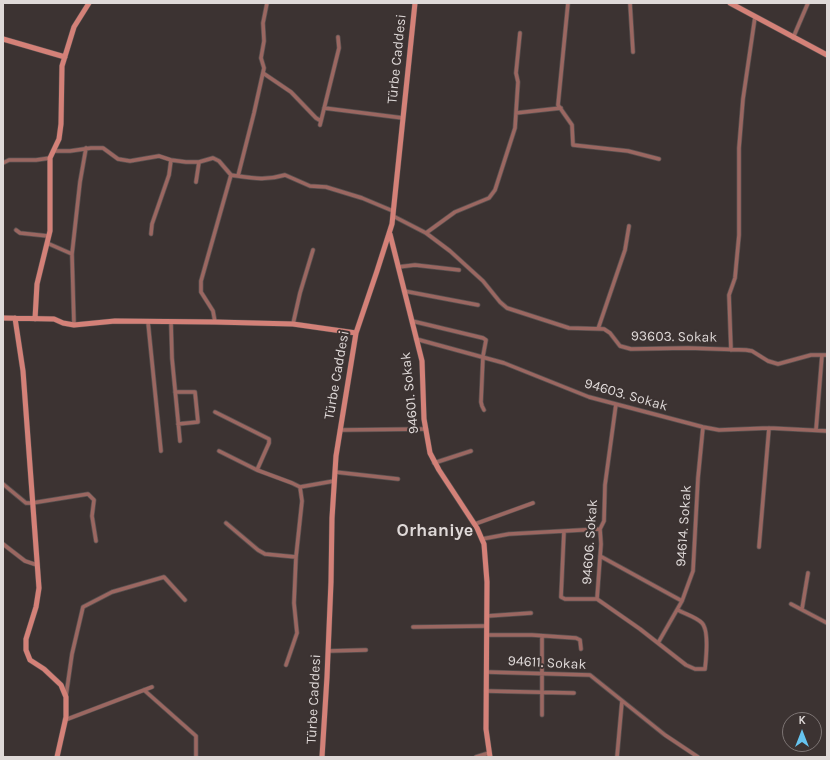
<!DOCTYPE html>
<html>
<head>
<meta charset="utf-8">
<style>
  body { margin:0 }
  #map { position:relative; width:830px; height:760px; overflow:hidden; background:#3c3332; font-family:Karla,sans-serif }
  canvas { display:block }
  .frame { position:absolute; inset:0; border:4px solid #dfd9d8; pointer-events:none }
  .north { position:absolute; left:782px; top:712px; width:40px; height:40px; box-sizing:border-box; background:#3c3332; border:1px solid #7d7574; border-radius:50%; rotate:0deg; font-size:11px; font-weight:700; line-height:16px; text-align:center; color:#dfd9d8 }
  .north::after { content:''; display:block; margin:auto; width:14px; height:18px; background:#66c4ef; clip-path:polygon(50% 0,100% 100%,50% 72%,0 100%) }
</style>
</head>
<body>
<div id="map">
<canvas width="830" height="760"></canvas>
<div class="frame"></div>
<div class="north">K</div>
</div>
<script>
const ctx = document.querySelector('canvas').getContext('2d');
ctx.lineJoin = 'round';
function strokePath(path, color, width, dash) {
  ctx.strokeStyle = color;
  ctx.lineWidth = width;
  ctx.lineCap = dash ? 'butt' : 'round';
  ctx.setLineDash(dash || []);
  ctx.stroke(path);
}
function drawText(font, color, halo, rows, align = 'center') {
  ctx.font = font + ' Karla,sans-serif';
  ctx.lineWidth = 4;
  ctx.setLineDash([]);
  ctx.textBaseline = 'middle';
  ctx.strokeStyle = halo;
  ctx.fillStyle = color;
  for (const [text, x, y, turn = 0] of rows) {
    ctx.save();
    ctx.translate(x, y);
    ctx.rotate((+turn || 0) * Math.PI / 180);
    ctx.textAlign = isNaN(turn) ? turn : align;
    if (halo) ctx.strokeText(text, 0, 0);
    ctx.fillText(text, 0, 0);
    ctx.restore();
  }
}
const street = new Path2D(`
  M568,3l-10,102 14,20 1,20 55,6 31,8
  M630,3l3,49
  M793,38l15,-35
  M263,73l28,19 25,26 5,3
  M324,108l79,10
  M516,113l45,-5
  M320,125l19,-77 -1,-11
  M53,151h17l21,-3h12l15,11 12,2 29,-5 12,4 15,2h13l14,-4 6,3 12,14c21,3 34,6 54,0l25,11 16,1 36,11 31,13
  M3,163l6,-3h27l14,-2
  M238,176l16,-63 10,-45 -3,-10 3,-17 -1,-18 4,-20
  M196,182l3,-20
  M393,216l33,17 24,18 33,30 17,21 7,6 62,20 35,1 6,4 10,13 11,3 57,-1 58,2 6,1 16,10 10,3 33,-9h16
  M16,230l4,3 28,3
  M426,233l29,-21 34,-14 6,-8 20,-62 3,-46 -2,-9 4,-40
  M151,234l1,-10 17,-49 2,-15
  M47,243l25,11
  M398,267l17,-2 44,5
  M404,291l74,14
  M412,321l71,17 3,2 -3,16 -2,46 1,4 2,4
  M148,322l13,129
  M171,322l1,36 8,83
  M215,322l-2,-11 -12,-19v-11l30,-106
  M293,324l7,-31 13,-43
  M74,325l-2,-71 8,-72 6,-34
  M598,329l27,-79 4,-24
  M416,339l88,24 85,34 114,30 16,3 50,-2 58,3
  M731,350l-2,-55 6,-17 4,-43v-87l4,-49 12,-82
  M175,392h20l3,30 -20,2
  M616,404l-11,81 -1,36 -4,8 1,15 -4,55 43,30 46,36 9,4h10c1,-9 4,-39 -3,-46 -6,-6 -17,-9 -24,-13
  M215,412l54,27v4l-12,27
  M340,430l86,-1
  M816,430l6,-75
  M219,451l38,19 35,13 8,4 34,-6
  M434,463l37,-12
  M335,472l63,7
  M3,484l23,19h6l56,-9 6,6 -2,16 4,25
  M226,523l32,27 7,4 31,3
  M475,524l58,-21
  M564,531l-3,66 4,2h32
  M482,539l27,-5 91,-5
  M3,544l22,17 12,4
  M759,547l10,-119
  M600,556l82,45
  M791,604l36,19
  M802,609l6,-36
  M487,616l44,-3
  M413,627l73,-1
  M487,635h45l44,3 4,2 1,9
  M658,643l24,-42 11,-30 5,-93 5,-51
  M328,651l38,-1
  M286,665l11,-32 -3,-30 2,-46 6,-56 -2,-14
  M487,672l103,3 75,60 33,22
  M144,690l52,46v21
  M486,691l88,2
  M66,696l6,-42 11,-47 29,-15 52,-15 21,23
  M542,715v-79
  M65,720l87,-33
  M476,757l13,-4
  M617,757l5,-56`);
const secondary = new Path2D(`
  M730,3l97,52
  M3,39l62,18
  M390,234l32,127 2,58 6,34 9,17 38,58 7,16 3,38 -1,147 4,28
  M3,318l51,1 9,4 11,2 41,-4 100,1 78,2 63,9
  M15,318l8,53 16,217 -3,19 -10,32v11l4,10 14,9 17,16 5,12v20l-9,40
  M35,319l2,-35 13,-53v-73l9,-19 2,-15 1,-58 12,-39 15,-24
  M322,757l5,-80 4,-95 1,-64 4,-62 20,-123 21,-62 15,-47 23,-221`);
strokePath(street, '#595150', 5);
strokePath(secondary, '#595150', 6);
strokePath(street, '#9b6761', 3.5);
strokePath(secondary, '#d48178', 5);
drawText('14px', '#dfd9d8', '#3c3332', [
  ["Türbe Caddesi",397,59,-84],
  ["93603. Sokak",674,337,1],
  ["Türbe Caddesi",337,375,-80],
  ["94601. Sokak",410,393,-96],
  ["94603. Sokak",626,395,16],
  ["94614. Sokak",684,526,-86],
  ["94606. Sokak",590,542,-86],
  ["94611. Sokak",547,663,3],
  ["Türbe Caddesi",314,699,-87]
]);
drawText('bold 18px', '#dfd9d8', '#3c3332', [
  ["Orhaniye",435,531]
]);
</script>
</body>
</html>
